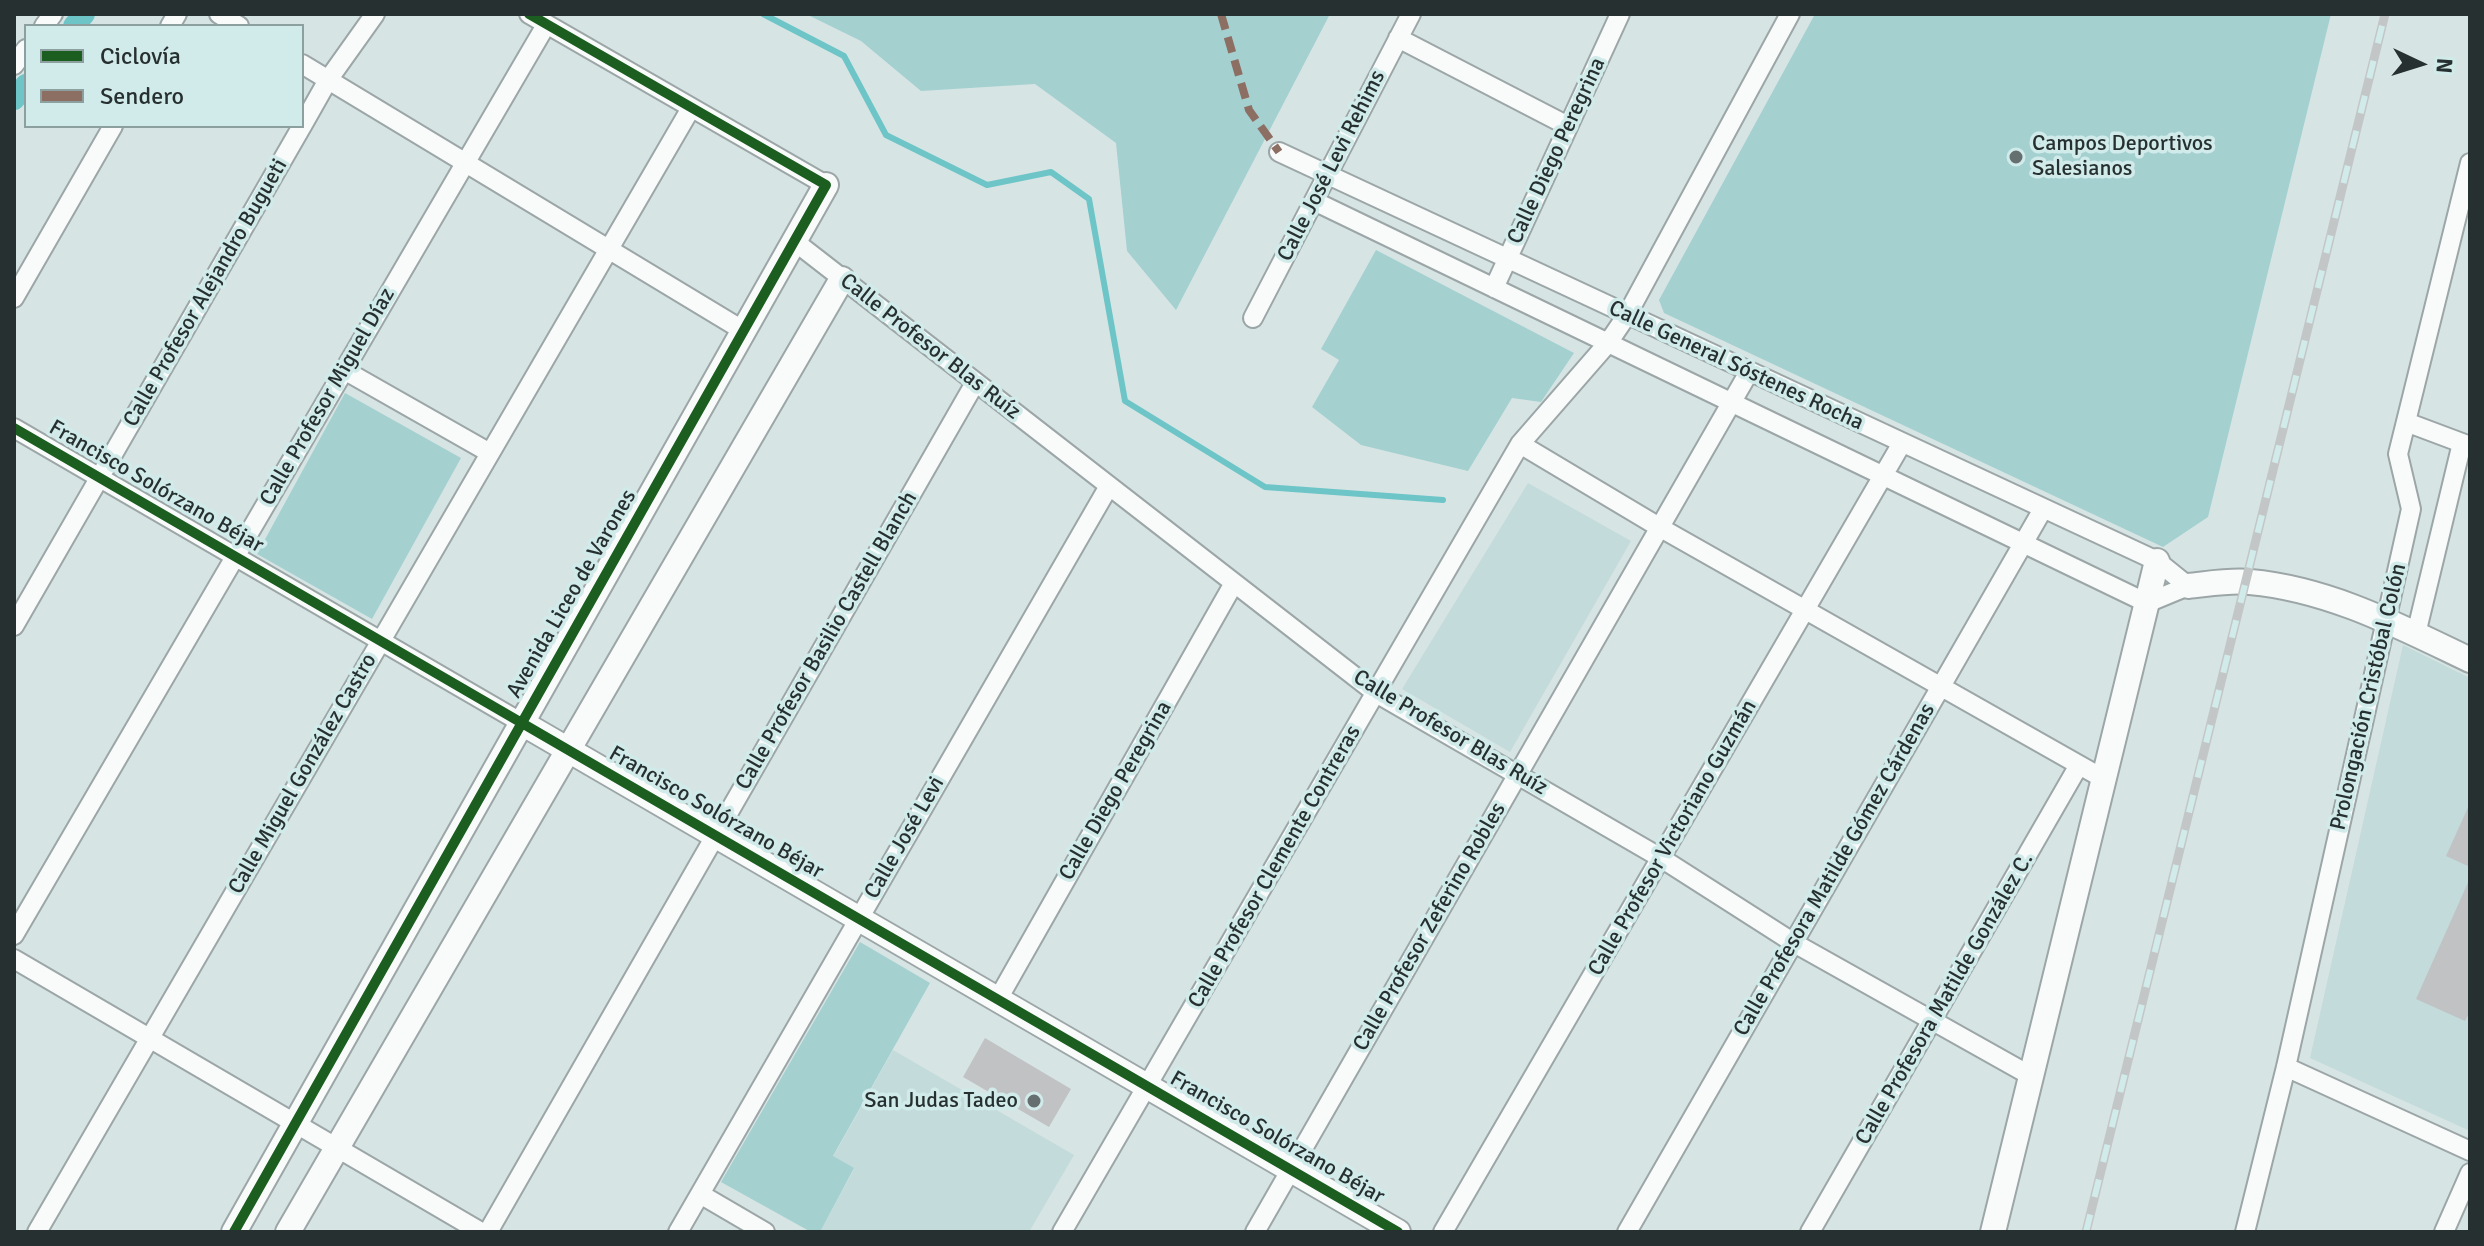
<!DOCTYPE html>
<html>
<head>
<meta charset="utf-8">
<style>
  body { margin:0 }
  #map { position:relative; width:2484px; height:1246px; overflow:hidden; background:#d7e4e4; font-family:Signika,sans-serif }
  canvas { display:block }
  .frame { position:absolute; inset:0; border:16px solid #273030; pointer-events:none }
  .legend { position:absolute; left:24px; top:24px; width:280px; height:104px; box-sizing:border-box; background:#d1eaea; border:2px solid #8da0a0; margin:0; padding:10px 14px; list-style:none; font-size:24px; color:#273030 }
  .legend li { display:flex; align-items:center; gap:16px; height:40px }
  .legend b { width:40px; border:2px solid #8da0a0 }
  .north { position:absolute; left:2380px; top:24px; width:80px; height:80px; -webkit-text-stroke:6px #d1eaea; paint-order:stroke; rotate:94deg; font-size:22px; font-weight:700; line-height:32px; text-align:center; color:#273030 }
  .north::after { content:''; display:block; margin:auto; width:28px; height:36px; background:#273030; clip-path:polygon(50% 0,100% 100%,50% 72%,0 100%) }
</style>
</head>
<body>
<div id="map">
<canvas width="2484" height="1246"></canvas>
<div class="frame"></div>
<ul class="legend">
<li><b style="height:10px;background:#1b5e20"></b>Ciclovía</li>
<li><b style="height:10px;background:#8d6e63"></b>Sendero</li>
</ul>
<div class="north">N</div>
</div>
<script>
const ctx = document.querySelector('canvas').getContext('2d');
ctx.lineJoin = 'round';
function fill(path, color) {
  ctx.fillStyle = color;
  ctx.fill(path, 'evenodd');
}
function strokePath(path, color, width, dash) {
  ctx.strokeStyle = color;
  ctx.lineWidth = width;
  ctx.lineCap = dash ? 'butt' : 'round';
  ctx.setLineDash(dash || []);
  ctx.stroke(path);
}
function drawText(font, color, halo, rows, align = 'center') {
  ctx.font = font + ' Signika,sans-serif';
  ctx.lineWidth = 7;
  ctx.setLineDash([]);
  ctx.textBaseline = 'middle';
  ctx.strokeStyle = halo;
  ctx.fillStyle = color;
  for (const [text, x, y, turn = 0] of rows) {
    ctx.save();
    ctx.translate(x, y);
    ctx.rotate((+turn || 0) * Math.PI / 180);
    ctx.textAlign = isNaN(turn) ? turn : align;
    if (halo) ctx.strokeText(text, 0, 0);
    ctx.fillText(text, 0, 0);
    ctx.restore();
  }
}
fill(new Path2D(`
  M1528,483l103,58 -121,211 -108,-63z
  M2403,645l67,33v453l-160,-73z
  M893,1050l181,105 -45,77h-209l34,-63 -21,-12z`), '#c3dbdb');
fill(new Path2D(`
  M806,14h524l-154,296 -49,-59 -11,-108 -81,-59 -114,7 -60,-50z
  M1815,14h516l-123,503 -45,30 -499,-234 -5,-13z
  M1376,250l198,103 -33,49 -29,-4 -44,73 -107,-26 -49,-38 27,-47 -18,-11z
  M345,393l116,65 -89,161 -115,-65z
  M860,942l70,41 -97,173 21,12 -34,64h-9l-90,-50z`), '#a4d0d0');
strokePath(new Path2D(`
  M763,14l81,42 42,79 101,50 64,-13 38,27 36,202 140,86 178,13`), '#6dc5c7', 6);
strokePath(new Path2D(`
  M74,26l10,-12
  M14,99l12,-14`), '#6dc5c7', 22);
fill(new Path2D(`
  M2470,803v64l-24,-11z
  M2470,878v133l-5,10 -49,-22z
  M985,1038l86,51 -22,38 -86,-50z`), '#c1c2c4');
const street = new Path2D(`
  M219,14l20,12
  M529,14l297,171
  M44,26l9,-12
  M170,26l7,-12
  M1398,38l170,88
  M302,64l442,267
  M14,65l12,-16
  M302,126l26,-46 47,-66
  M1279,152l878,409 31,25 -41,17 -833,-402
  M794,241l582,452 285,165 133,85 237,133
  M1494,288l126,-274
  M14,298l99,-172
  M1253,318l158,-304
  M344,370l146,83
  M2406,422l64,24
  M14,428l508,295
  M1520,444l139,83 445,252
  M14,626l288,-500
  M2416,634l46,-191
  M14,935l532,-910
  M14,959l467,273
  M998,999l236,-416
  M2286,1067l184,84
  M700,1194l65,38
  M37,1232l654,-1124
  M488,1232l487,-849
  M678,1232l431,-746
  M1062,1232l458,-788 88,-101 19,-28 163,-301
  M1255,1232l494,-860
  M1443,1232l459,-789
  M1627,1232l416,-723
  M1810,1232l269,-467
  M2245,1232l41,-165 125,-558 -13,-55 72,-291
  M2444,1232l26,-59`);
const secondary = new Path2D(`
  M2188,586c20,-2 42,-6 62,-4 79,7 149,44 220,78
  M522,723l876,509
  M234,1232l592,-1047
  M288,1232l554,-953
  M1993,1232l164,-671`);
strokePath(street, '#9ca6a7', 22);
strokePath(secondary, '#9ca6a7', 28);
strokePath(street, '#f9fbfb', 18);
strokePath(secondary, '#f9fbfb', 24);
const rail = new Path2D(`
  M2086,1232l299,-1218`);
strokePath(rail, '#c3c6c6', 9);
strokePath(rail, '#d1eaea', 6, [18]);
strokePath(new Path2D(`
  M1221,14l28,96 30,42`), '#8d6e63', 8, [16, 8]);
strokePath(new Path2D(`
  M14,428l1384,804
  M234,1232l592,-1047 -297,-171`), '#1b5e20', 10);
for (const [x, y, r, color] of [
  [2016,157,8,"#656f6f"],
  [1034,1101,8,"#656f6f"]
]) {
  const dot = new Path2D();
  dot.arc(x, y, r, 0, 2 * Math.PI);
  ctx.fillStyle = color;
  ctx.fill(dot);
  strokePath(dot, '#d1eaea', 3);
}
drawText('22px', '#273030', '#d1eaea', [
  ["Campos Deportivos",2032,144],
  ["Salesianos",2032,169],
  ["San Judas Tadeo",1018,1101,"right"]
], 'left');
drawText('22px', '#273030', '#d1eaea', [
  ["Calle Diego Peregrina",1557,151,-65],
  ["Calle José Levi Rehims",1332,166,-63],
  ["Calle Profesor Alejandro Bugueti",206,293,-60],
  ["Calle Profesor Blas Ruíz",930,347,38],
  ["Calle General Sóstenes Rocha",1736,366,25],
  ["Calle Profesor Miguel Díaz",328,397,-60],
  ["Francisco Solórzano Béjar",156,487,30],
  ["Avenida Liceo de Varones",572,594,-60],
  ["Calle Profesor Basilio Castell Blanch",827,641,-60],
  ["Prolongación Cristóbal Colón",2369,697,-77],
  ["Calle Profesor Blas Ruíz",1450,733,31],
  ["Calle Miguel González Castro",303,774,-60],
  ["Calle Diego Peregrina",1116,791,-60],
  ["Francisco Solórzano Béjar",716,813,30],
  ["Calle José Levi",905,838,-60],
  ["Calle Profesor Victoriano Guzmán",1673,838,-60],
  ["Calle Profesor Clemente Contreras",1275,867,-60],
  ["Calle Profesora Matilde Gómez Cárdenas",1835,870,-60],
  ["Calle Profesor Zeferino Robles",1430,927,-60],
  ["Calle Profesora Matilde González C.",1945,999,-60],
  ["Francisco Solórzano Béjar",1277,1138,30]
]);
</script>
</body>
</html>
